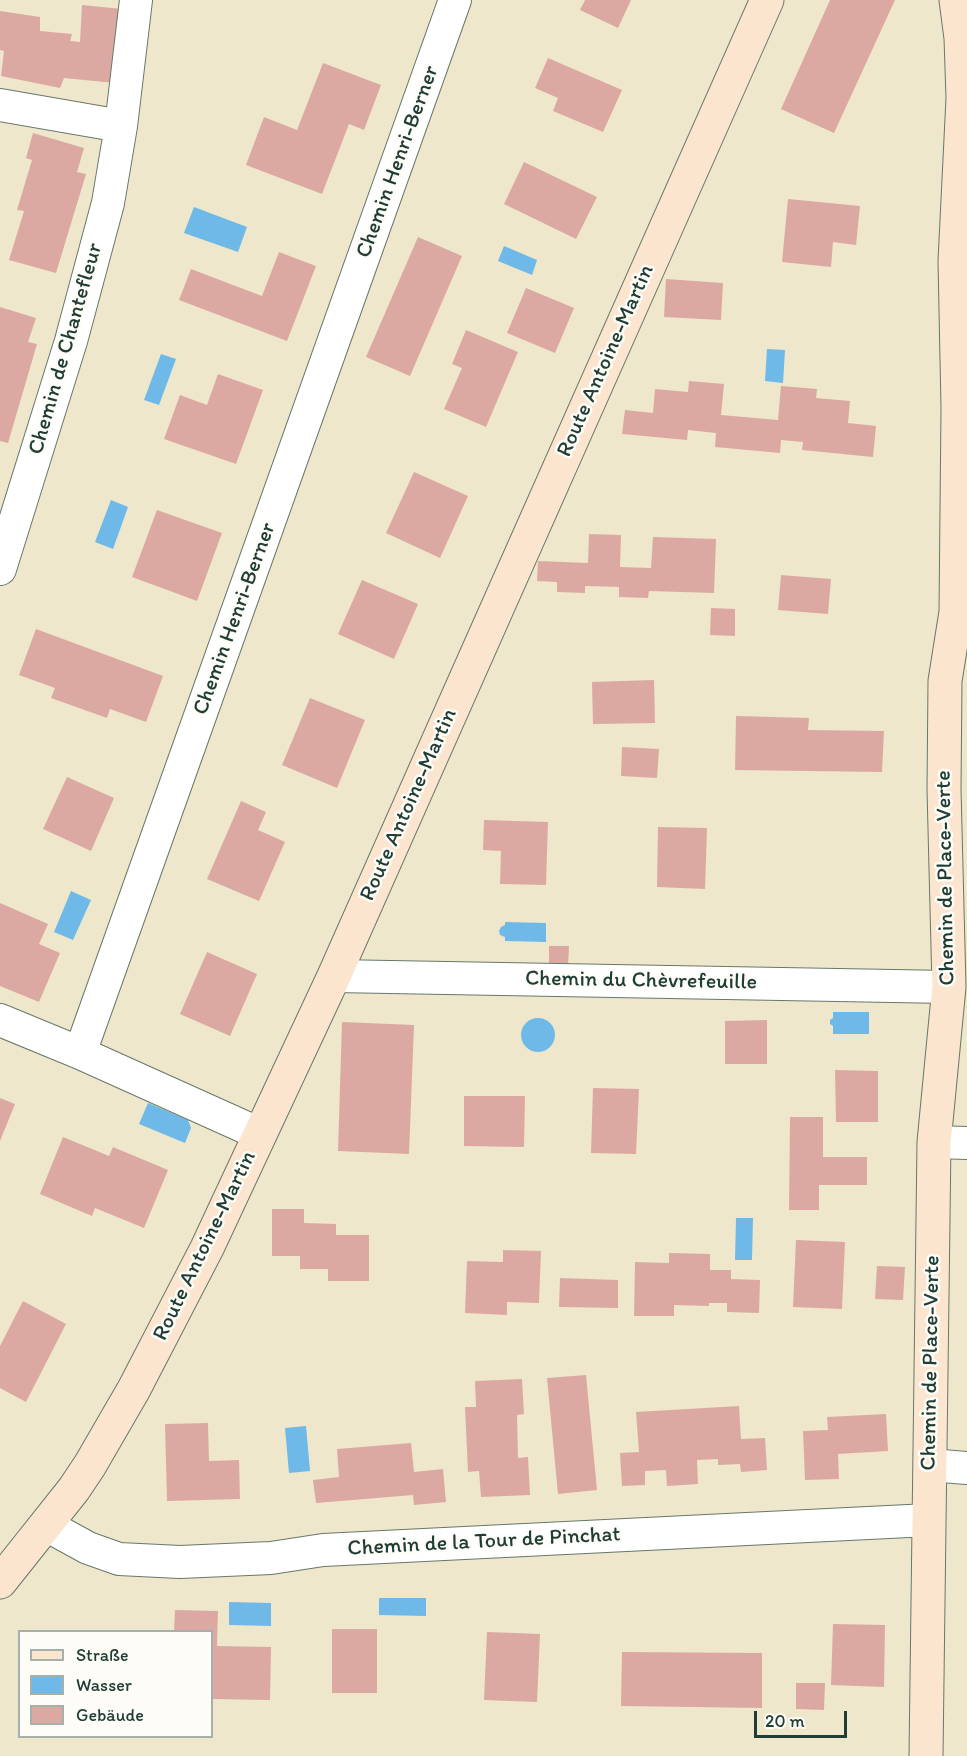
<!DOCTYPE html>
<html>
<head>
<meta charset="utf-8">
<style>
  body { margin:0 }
  #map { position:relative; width:967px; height:1756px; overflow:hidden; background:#eee7cc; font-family:Itim,sans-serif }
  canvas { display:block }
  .legend { position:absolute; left:18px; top:1630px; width:195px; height:108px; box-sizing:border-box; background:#fdfcf7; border:2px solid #a4b0a9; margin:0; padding:8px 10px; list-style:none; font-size:18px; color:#1f3d34 }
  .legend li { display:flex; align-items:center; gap:12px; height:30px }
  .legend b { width:30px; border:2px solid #a4b0a9 }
  .scale { position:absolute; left:754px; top:1711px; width:93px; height:27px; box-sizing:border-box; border:3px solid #1f3d34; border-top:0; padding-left:8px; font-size:18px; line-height:21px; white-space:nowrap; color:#1f3d34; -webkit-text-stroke:4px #fdfcf7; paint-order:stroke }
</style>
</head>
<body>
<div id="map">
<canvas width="967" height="1756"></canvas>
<ul class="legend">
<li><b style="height:8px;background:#fbe5cf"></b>Straße</li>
<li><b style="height:16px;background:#6eb9e7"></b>Wasser</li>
<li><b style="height:16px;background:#dca9a2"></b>Gebäude</li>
</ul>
<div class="scale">20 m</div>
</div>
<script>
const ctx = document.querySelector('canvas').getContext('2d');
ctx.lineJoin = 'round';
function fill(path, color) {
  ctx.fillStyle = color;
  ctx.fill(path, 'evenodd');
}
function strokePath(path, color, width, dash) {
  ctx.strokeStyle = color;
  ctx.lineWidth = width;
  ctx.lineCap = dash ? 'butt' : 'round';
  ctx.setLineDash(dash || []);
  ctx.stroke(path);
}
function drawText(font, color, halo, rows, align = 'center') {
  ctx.font = font + ' Itim,sans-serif';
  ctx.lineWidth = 5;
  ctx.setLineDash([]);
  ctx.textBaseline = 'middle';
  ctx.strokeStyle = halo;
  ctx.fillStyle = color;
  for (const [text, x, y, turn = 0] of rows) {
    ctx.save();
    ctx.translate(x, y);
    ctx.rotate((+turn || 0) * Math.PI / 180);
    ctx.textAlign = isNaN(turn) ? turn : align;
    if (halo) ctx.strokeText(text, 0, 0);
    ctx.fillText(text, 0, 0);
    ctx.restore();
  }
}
fill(new Path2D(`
  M194,207l53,20 -9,25 -54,-19z
  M504,246l33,14 -5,15 -34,-14z
  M767,349l18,1 -2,33 -18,-2z
  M161,354l15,5 -17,46 -15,-5z
  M111,500l17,7 -15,42 -18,-7z
  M71,891l20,9 -18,40 -19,-8z
  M505,922l41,1v19l-41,-1v-4l-5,-2 -1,-4 2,-4 4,-2z
  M833,1012h36v22h-36v-8l-3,-2v-4l3,-2z
  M521 1035a17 17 0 1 1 34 0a17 17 0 1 1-34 0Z
  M148,1103l40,17 3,8 -6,15 -46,-19z
  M736,1218h17l-1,42h-17z
  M306,1426l4,45 -21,2 -4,-45z
  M379,1598h47v18l-47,-1z
  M229,1602l42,1v23l-42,-1z`), '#6eb9e7');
fill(new Path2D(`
  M585,0h46l-13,28 -38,-18z
  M830,0h65l-61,133 -53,-24z
  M82,5l40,4 -7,74 -51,-5 -4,10 -59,-12 3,-25 -4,-1v-39l40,6v14l32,3 -2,7 10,1z
  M548,58l74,32 -19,42 -50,-21 5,-13 -23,-10z
  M323,63l58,22 -17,45 -15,-6 -27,70 -76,-29 18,-48 33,13z
  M33,133l51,15 -7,24 9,2 -30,99 -47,-13 15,-49 -7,-1 15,-50 -6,-2z
  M524,162l73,35 -21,42 -72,-35z
  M788,199l72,7 -4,39 -23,-3 -2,25 -49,-5z
  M418,237l44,19 -52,120 -44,-19z
  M279,252l37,14 -29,75 -108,-41 12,-31 71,27z
  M666,279l57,4 -2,37 -57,-3z
  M526,288l48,20 -19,45 -48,-20z
  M0,307l36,11 -8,24 9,2 -29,99 -8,-2z
  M466,330l52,22 -32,75 -42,-18 18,-41 -10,-4z
  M218,374l45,16 -27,74 -72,-25 16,-44 27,10z
  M689,381l35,3 -3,31 57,5 3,-34 36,3 -1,9 34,3 -2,22 28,3 -3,31 -71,-7 1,-8 -22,-2 -1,13 -65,-6 1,-14 -28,-3 -1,10 -65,-6 3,-24 28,3 2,-24 33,3z
  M414,472l54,24 -28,62 -54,-25z
  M157,510l65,23 -25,68 -65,-24z
  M589,534l32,1 -1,32 31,1 2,-31 63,2 -2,54 -65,-2 -1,7 -29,-1v-10l-34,-1v7l-28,-1v-10l-20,-1 1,-20 50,2z
  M781,575l50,4 -3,35 -50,-4z
  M362,580l56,24 -24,55 -56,-25z
  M711,608l24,1v27l-25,-1z
  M36,629l127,47 -17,46 -36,-13 -3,9 -56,-20 4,-10 -36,-13z
  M654,680l1,43 -62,1 -1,-42z
  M310,698l55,22 -28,68 -55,-23z
  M736,716l73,2 -1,12 76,1 -2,41 -147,-2z
  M622,747l37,2 -2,29 -36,-2z
  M67,777l47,21 -23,53 -48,-22z
  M241,801l25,11 -8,18 27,12 -26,59 -52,-22z
  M484,820l64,2 -2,63 -46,-1 1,-33 -18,-1z
  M658,827l49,1 -2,61 -48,-2z
  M0,903l48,21 -9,20 21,9 -21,49 -39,-16z
  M549,946h20l-1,20h-19z
  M207,952l50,22 -27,62 -50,-22z
  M767,1020v44h-42v-43z
  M342,1022l72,3 -5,129 -71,-3z
  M835,1070l43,1v51h-42z
  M593,1088l46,1 -3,65 -45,-1z
  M464,1096h61l-1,51 -60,-1z
  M0,1098l15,6 -15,37z
  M790,1117h33v40h44v28h-48v25h-30z
  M63,1137l46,19 4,-9 55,23 -24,58 -49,-20 -3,8 -52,-22z
  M272,1209h32v14l32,1v11h33v46h-41v-12h-28v-13h-28z
  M796,1240l49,2 -3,67 -49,-2z
  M503,1250l38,1 -2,52 -32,-1v13l-42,-2 2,-52 36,1z
  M669,1253l41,1v16h21v9l29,1 -1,33 -32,-1v-9h-18v3l-35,-1v11h-40l1,-54 34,1z
  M877,1266l28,1 -2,33 -28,-1z
  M560,1278l58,2v28l-59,-1z
  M23,1301l43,23 -40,78 -26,-14v-42z
  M586,1375l11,115 -39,4 -11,-116z
  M522,1379l2,35 -7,1 1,43 10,-1 2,38 -49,2 -2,-26 -11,1 -3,-65h11l-1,-26z
  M739,1406l2,33 24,-1 2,32 -26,2 -1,-8 -22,1v-6l-21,1 1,24 -31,2 -1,-16 -21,1v14l-23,1 -2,-33 19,-1 -3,-40z
  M886,1414l2,37 -50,3 1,25 -34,1 -2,-49 25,-1 -1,-13z
  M208,1423l1,38 30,-1 1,39 -73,2 -2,-77z
  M411,1443l3,29 29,-3 3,33 -32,3 -1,-10 -97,8 -3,-23 26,-3 -2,-28z
  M175,1610l43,1 -1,35 54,1 -1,53 -58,-1v-67h-38z
  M833,1624l52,1 -1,62 -53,-2z
  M332,1629h45v64h-45z
  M487,1632l53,2 -3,68 -53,-2z
  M622,1652l140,1v55l-141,-2z
  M796,1683h29l-1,27 -28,-1z`), '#dca9a2');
const street = new Path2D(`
  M0,105l121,21
  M0,569l71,-228 37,-138 13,-77 15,-126
  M334,976l615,11
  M0,1020l80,33
  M260,1134l-180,-81 375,-1053
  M934,1142l33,1
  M930,1465l37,3
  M46,1525l42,23 31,11 61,3 91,-4 52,-8 606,-30`);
const secondary = new Path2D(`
  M0,1582l74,-93 16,-24 44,-76 73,-141 127,-272 433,-976
  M926,1756l8,-614 15,-155 -5,-198 1,-108 11,-69 2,-204 -3,-147 8,-163 -2,-60 -5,-38`);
strokePath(street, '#677869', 34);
strokePath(secondary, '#677869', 35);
strokePath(street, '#fff', 32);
strokePath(secondary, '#fbe5cf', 33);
drawText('22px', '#1f3d34', '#fdfcf7', [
  ["Chemin Henri-Berner",398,162,-70],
  ["Chemin de Chantefleur",66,349,-74],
  ["Route Antoine-Martin",606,361,-66],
  ["Chemin Henri-Berner",235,619,-70],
  ["Route Antoine-Martin",409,805,-66],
  ["Chemin de Place-Verte",946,878,-91],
  ["Chemin du Chèvrefeuille",641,981,1],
  ["Route Antoine-Martin",205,1246,-64],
  ["Chemin de Place-Verte",931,1363,-89],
  ["Chemin de la Tour de Pinchat",484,1542,-3]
]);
</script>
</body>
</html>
